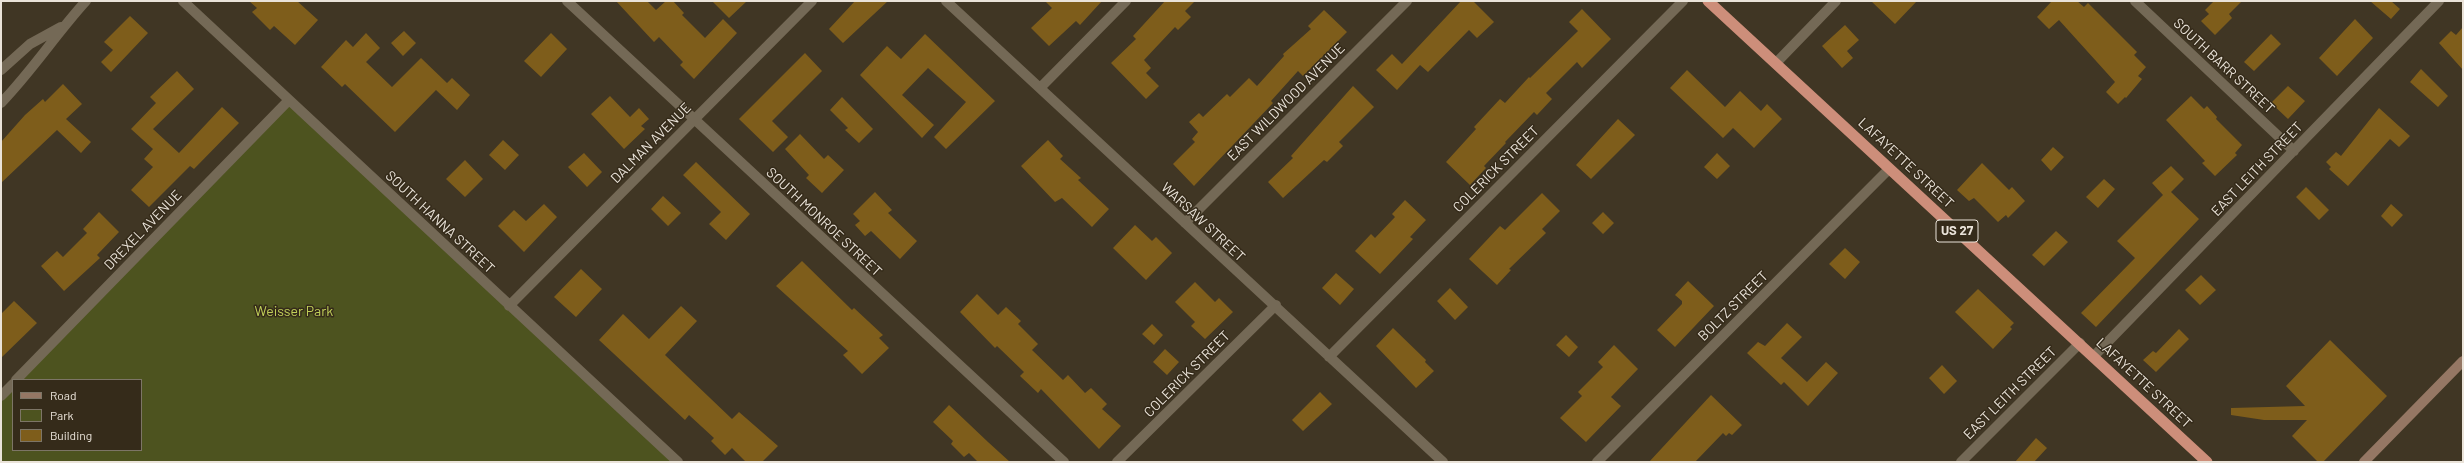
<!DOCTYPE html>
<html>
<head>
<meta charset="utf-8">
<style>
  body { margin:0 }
  #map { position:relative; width:2464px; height:463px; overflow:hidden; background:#403624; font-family:Barlow,sans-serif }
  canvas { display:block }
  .frame { position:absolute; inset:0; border:2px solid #eae3d9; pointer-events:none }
  .legend { position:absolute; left:12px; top:379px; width:130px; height:72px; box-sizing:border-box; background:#352b1a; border:1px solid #7d7566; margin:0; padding:5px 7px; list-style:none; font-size:12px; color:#eae3d9 }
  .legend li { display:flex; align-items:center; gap:8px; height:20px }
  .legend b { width:20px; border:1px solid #7d7566 }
</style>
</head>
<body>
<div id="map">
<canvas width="2464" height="463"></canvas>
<div class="frame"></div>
<ul class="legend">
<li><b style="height:5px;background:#957764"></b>Road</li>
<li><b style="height:11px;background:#4d531f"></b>Park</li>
<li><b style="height:11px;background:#7e5d1b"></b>Building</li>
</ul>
</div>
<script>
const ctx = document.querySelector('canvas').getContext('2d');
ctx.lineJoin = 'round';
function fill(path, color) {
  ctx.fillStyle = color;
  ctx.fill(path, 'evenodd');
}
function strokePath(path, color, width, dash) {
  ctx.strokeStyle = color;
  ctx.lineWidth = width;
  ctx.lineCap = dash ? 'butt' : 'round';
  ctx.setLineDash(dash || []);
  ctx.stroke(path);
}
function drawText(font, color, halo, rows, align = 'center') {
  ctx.font = font + ' Barlow,sans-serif';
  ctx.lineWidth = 3;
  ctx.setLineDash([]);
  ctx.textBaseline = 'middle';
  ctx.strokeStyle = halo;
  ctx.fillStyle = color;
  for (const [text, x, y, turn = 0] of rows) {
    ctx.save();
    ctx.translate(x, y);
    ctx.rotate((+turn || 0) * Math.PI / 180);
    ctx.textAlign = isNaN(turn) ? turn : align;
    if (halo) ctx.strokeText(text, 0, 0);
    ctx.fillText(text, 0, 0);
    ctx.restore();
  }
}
fill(new Path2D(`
  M289,100l389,362h-677v-66l12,-12v66h128v-70h-125z`), '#4d531f');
fill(new Path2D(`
  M249,1h48l21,19 -23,25 -21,-19 -4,4 -18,-18 5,-4z
  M616,1h31l9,9 10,-9h7l11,12 -2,2 23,23 18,-19 14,14 -43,46 -14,-14 3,-3 -24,-25 -5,5z
  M712,1h35l-18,17z
  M855,1h33l-45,42 -14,-14z
  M1045,1h57l-22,24 -4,-4 -27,25 -18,-18 21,-20z
  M1165,1h30l-10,10 6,6 -13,13 -3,-3 -31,33 7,8 -5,5 13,13 -13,13 -35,-36 25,-24 -3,-3z
  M1461,1h12l21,21 -17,16 -8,-8 -41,42 -8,-7 -23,25 -21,-20 16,-16 10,10z
  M1871,1h46l-22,23z
  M2052,1h25l7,6 4,-4 49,49 -3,3 12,12 -8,9 4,3 -16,19 -1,-1 -7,7 -12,-12 9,-10 -56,-62 -10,9 -12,-12z
  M2214,1h28l-13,13 3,4 -17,17 -14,-14 8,-7 -4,-4z
  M2370,1h21l9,8 -9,10z
  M1582,9l29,30 -29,29 -5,-6 -31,31 6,6 -15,16 -3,-3 -29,30 1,1 -22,23 2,2 -16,17 -24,-23 30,-33 -2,-2 26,-28 5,4 24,-26 1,1 48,-47 -9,-9z
  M1324,10l23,22 -44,44 -5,-5 -27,30 2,2 -79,83 -21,-22 22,-22 -3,-3 6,-7 -9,-10 10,-9 4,4 24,-23 3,3 19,-19 8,8 27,-30 -1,-2 28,-25 -3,-3z
  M130,16l18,17 -37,39 -10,-10 12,-12 -9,-8z
  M2355,19l18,19 -36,38 -18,-18z
  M1845,25l14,15 -12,11 6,7 -11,10 -20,-22z
  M2463,27v43l-24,-27 12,-12 5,4z
  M404,31l12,12 -13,13 -12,-13z
  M366,33l14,15 -14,14 26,25 29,-29 26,25 5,-5 18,17 -13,15 -21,-20 -41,42 -50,-48 -3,3 -21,-20 25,-27 7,7z
  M551,33l16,16 -26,28 -17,-16z
  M925,34l70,67 -49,48 -12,-12 32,-35 -38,-34 -26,27 32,30 -12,13 -62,-63 27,-29 14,13z
  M2271,34l10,10 -27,27 -10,-9z
  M805,53l17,18 -50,50 16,16 -15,15 -34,-33z
  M2421,69l27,27 -10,11 -28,-25z
  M1687,70l38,37 15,-16 21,20 6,-7 15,15 -28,29 -21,-20 -10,10 -53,-50z
  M177,71l17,18 -41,40 26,24 43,-46 17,16 -45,46 -4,-3 -41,41 -18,-17 22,-23 -9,-8 9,-10 -22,-20 25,-26 -6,-6z
  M63,84l19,20 -16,15 25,23 -10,11 -24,-23 -56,53v-41l24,-27 18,-16 2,3z
  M1353,86l21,21 -35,35 4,4 -16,16 -3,-2 -41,38 -15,-16 25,-24 -2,-2z
  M2288,86l17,15 -17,18 -17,-16z
  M610,96l20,21 9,-9 10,11 -8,7 4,3 -21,20 -33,-35z
  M2191,96l13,13 3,-3 10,11 -1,2 26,26 -7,8 2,2 -22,21 -13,-13 3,-2 -39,-41z
  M842,97l31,32 -14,14 -14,-13 3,-2 -18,-18z
  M2379,108l31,28 -11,11 -9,-8 -42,47 -19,-17 2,-2 -5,-5 10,-10 5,4z
  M1618,119l17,16 -44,44 -15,-14z
  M800,134l24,25 4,-4 16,15 -22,23 -16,-15 3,-3 -24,-26z
  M503,140l16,15 -14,15 -16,-15z
  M1048,140l15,16 -3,3 21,19 -3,2 31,29 -17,18 -30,-29 -7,4 -34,-36z
  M2053,147l11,10 -13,14 -10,-11z
  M584,153l18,19 -15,15 -19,-20z
  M1717,153l13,13 -13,13 -13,-12z
  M465,160l18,19 -18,18 -19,-18z
  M696,162l54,52 -24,26 -17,-16 12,-12 -38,-37z
  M1982,163l27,27 3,-3 13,14 -17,17 -2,-3 -8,7 -24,-24 -5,3 -12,-11z
  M2171,166l13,13 -13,13 28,27 -103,108 -15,-14 54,-55 -18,-17 46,-46 -11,-12z
  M2104,179l11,10 -17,19 -12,-11z
  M2306,187l23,23 -10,10 -23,-23z
  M875,192l17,18 -4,3 29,28 -17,18 -29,-28 -6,5 -10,-11 5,-4 -7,-7z
  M1542,193l18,18 -18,18 4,4 -37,36 2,1 -14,15 -28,-26 31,-33 5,4z
  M663,196l18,17 -13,13 -17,-17z
  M1405,200l21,20 -16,17 3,2 -33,35 -25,-23 16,-17 4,4 20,-21 -3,-3z
  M544,204l13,13 -33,35 -26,-26 16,-16 12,11z
  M2391,204l12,11 -11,12 -11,-11z
  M99,212l20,20 -22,23 3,3 -36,33 -23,-25 16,-15 6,6 24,-24 -4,-4z
  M1603,212l11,11 -11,11 -11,-11z
  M1135,225l17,16 4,-4 16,16 -26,27 -33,-32z
  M2056,231l12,11 -24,24 -12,-11z
  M1845,248l15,14 -15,17 -16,-15z
  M802,261l50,49 2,-2 29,27 -4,3 10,10 -27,26 -19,-19 5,-4 -72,-65z
  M581,269l21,20 -26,28 -22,-20z
  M1336,273l18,16 -14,16 -18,-17z
  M2201,275l15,15 -16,15 -15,-15z
  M1688,281l26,25 -39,41 -18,-17 25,-26v-3l-7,-6z
  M1195,282l20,20 4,-4 14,14 -28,27 -14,-13 4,-4 -20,-20z
  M1450,288l18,19 -13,13 -18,-19z
  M1978,289l36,34 -4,4 2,2 -19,20 -38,-37z
  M977,294l21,21 8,-8 15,14 -3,3 20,20 -6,6 31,30 5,-5 17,18 6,-5 16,16 -5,5 19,17 -22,23 -58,-60 -3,4 -18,-17 4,-4 -27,-26 -2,2 -35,-36z
  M14,301l23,22 -36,35v-44z
  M681,306l16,15 -32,34 67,64 7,-7 39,34 -16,16h-16l-14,-14 -7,7 -14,-14 3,-3 -25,-23 -4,5 -86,-80 24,-26 26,25z
  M1787,323l15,14 -21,21 26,24 19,-20 12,11 -30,33 -24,-24 -3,3 -34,-32 11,-11 7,4z
  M1152,324l11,11 -9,10 -12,-11z
  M1393,328l33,32 -1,2 9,9 -18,17 -40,-42z
  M2179,329l10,10 -33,33 -13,-12 10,-9 3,2z
  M1566,335l12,12 -9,10 -13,-12z
  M2330,340l57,56 -64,66h-5l-26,-26 15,-16h-43l-33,-5v-7l74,-2 -19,-20z
  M1614,345l24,24 -27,28 10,9 -35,36 -26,-24 22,-22 -4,-4 25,-25 -5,-5z
  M1165,349l14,13 -12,13 -14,-13z
  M1942,365l15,16 -13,13 -15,-16z
  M1320,392l12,12 -29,27 -11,-11z
  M1711,395l31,30 -10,10 -3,-2 -3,3 -3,-3 -28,29h-46z
  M949,405l39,37 22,20h-32l-9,-9 -5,4 -13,-13 2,-3 -20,-19z
  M2036,438l11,10 -13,14h-19z`), '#7e5d1b');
strokePath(new Path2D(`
  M183,1l495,461
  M567,1l497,461
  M946,1l497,461
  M2135,1l159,150
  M1776,63l60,-62
  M1,70l29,-26 31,-17
  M1040,88l86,-87
  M1,103c31,-32 55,-69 85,-102
  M1185,223l222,-222
  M509,306l303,-305
  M2094,356l345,-355
  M1329,357l354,-356
  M16,380l273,-280
  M1,396l12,-12
  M1117,462l159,-157
  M1597,462l292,-293
  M1961,462l119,-119`), '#746956', 10);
strokePath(new Path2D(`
  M2364,462l99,-101`), '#957764', 10);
strokePath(new Path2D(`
  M1708,1l499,461`), '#cd8e7a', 11);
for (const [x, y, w] of [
  [1957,231,42]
]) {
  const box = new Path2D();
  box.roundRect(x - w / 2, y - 11, w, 22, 3);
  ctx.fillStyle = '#352b1a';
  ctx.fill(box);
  strokePath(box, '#eae3d9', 1);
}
drawText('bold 13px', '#eae3d9', null, [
  ["US 27",1957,231]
]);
drawText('14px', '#eae3d9', '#352b1a', [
  ["SOUTH BARR STREET",2224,66,43],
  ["EAST WILDWOOD AVENUE",1286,102,-45],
  ["DALMAN AVENUE",651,143,-45],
  ["LAFAYETTE STREET",1906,163,43],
  ["COLERICK STREET",1496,169,-45],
  ["EAST LEITH STREET",2257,169,-46],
  ["SOUTH HANNA STREET",440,222,43],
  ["SOUTH MONROE STREET",824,222,43],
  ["WARSAW STREET",1203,222,43],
  ["DREXEL AVENUE",143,230,-46],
  ["BOLTZ STREET",1733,306,-45],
  ["COLERICK STREET",1187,374,-45],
  ["LAFAYETTE STREET",2144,383,43],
  ["EAST LEITH STREET",2010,393,-45]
]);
drawText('14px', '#c1d059', '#352b1a', [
  ["Weisser Park",294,311]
]);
</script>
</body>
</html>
